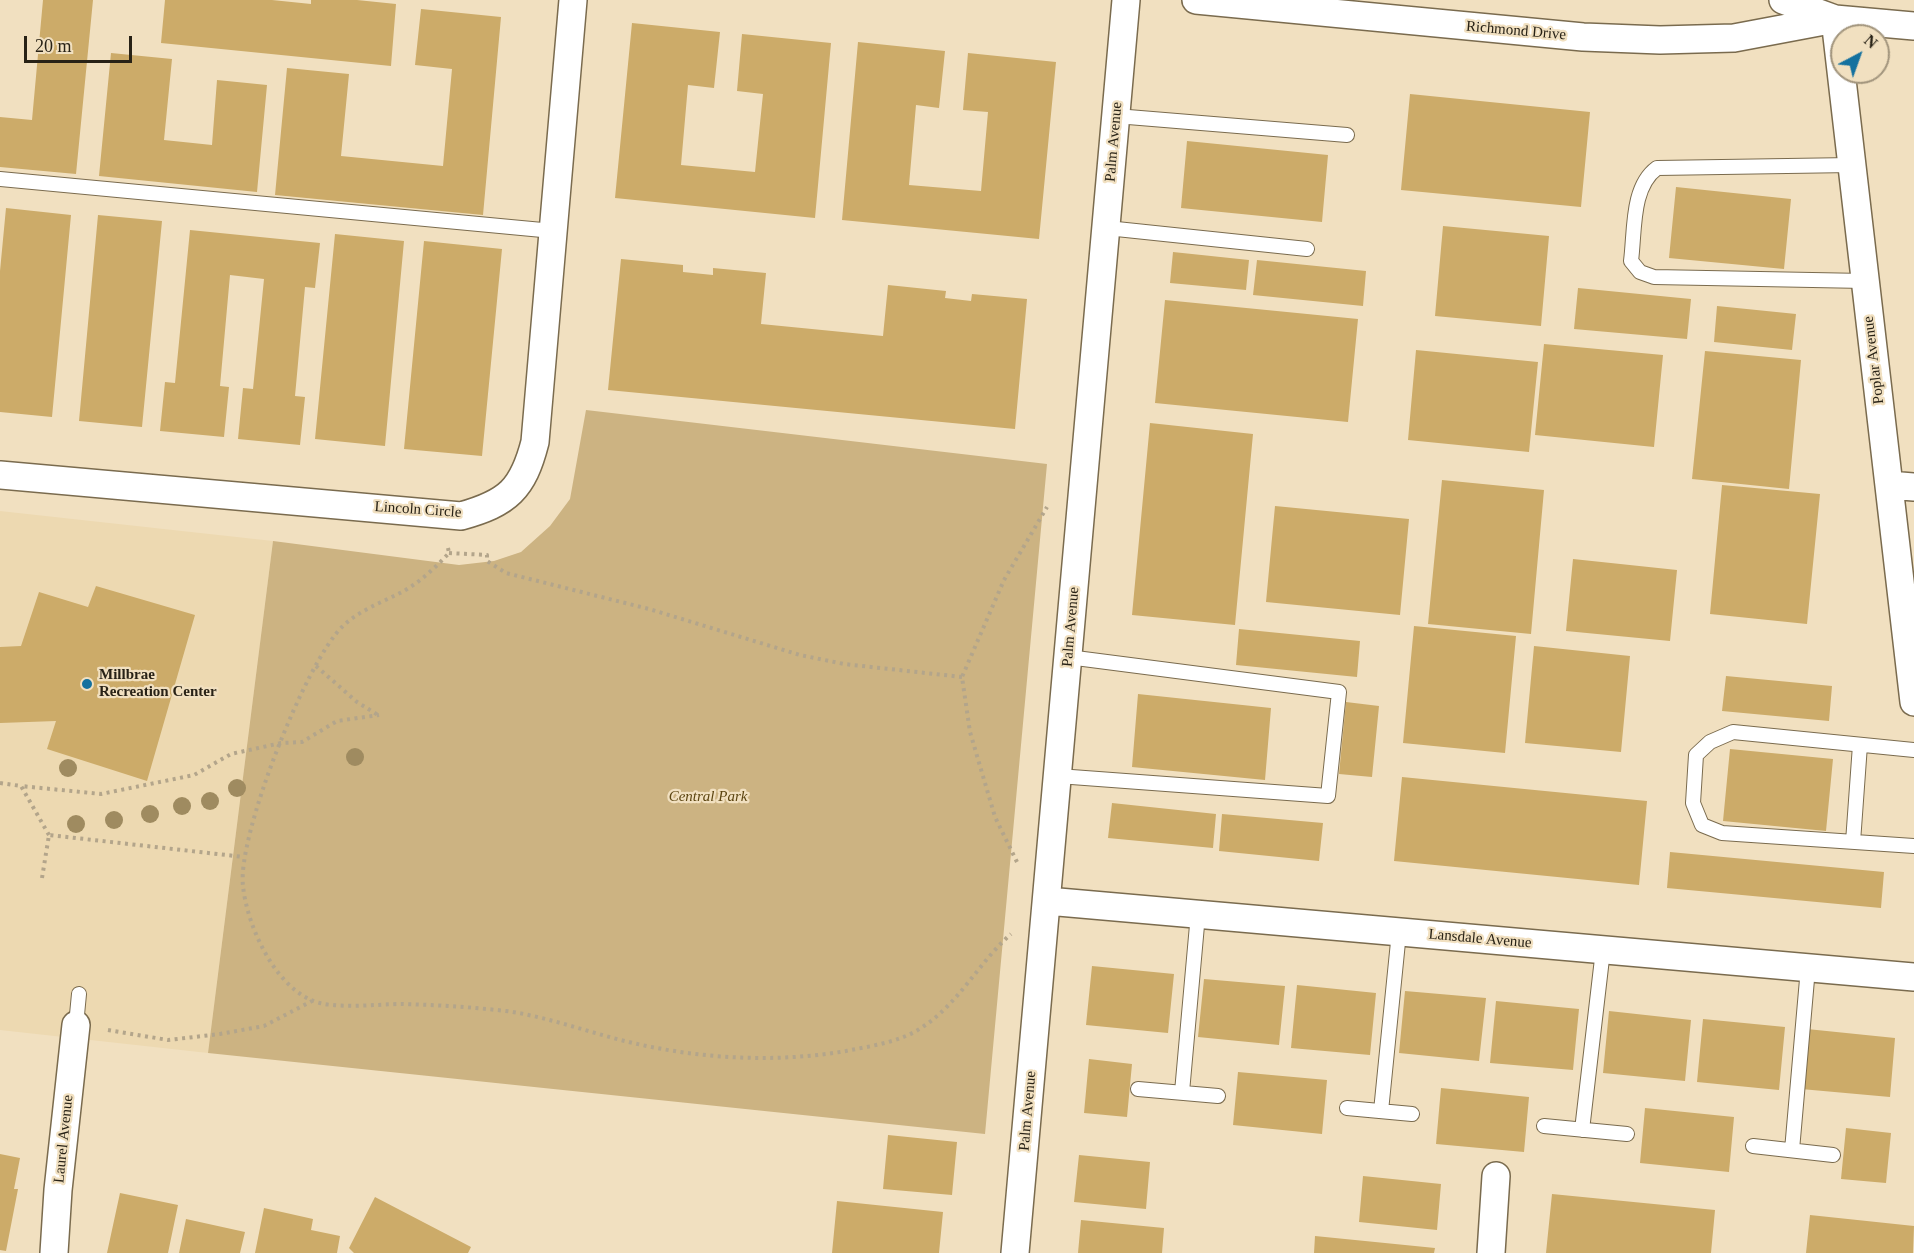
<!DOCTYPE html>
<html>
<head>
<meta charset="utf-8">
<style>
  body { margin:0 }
  #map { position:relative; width:1914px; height:1253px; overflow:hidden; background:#f1e0c0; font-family:"Times New Roman",serif }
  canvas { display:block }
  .north { position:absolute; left:1830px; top:24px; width:60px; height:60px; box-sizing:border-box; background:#f1e0c0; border:2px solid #a1947c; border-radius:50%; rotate:41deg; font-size:16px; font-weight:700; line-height:24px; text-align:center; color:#282216 }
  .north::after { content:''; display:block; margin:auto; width:21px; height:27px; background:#14719f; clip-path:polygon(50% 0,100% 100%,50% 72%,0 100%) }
  .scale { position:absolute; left:24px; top:36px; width:108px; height:27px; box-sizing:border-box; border:3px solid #282216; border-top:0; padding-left:8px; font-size:18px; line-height:21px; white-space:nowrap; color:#282216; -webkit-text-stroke:4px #f1e0c0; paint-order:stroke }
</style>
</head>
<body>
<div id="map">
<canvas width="1914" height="1253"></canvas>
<div class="north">N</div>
<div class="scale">20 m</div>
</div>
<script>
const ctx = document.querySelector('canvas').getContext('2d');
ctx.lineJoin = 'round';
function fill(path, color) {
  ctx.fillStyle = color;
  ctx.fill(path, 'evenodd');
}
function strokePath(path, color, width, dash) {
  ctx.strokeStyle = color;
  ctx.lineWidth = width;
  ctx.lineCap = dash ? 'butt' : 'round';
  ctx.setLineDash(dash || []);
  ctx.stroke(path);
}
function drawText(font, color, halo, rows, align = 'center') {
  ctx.font = font + ' "Times New Roman",serif';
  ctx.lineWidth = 4.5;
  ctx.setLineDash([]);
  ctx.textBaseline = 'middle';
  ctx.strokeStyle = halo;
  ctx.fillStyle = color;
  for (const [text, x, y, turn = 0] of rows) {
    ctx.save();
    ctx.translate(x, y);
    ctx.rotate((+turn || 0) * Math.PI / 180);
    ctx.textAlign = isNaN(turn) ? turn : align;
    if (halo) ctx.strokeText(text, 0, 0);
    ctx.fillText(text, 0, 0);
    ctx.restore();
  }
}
fill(new Path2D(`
  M0,511l273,30 -65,512 -208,-23z`), '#edd9b1');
fill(new Path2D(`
  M586,410l461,54 -62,670 -777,-81 65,-512 186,24 35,-4 27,-9 29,-26 20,-27z`), '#ccb382');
fill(new Path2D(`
  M43,0h50l-17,174 -76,-7v-50l32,3z
  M165,0h107l39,4v-4h46l39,4 -5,62 -230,-23z
  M421,9l80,8 -18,198 -208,-20 12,-127 62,6 -8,82 102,10 9,-97 -37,-4z
  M632,23l88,9 -6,56 -26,-3 -7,80 74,7 8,-78 -26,-3 5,-57 89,9 -16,175 -200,-20z
  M858,42l87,9 -6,57 -23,-3 -7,80 72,6 7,-79 -25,-2 5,-57 88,9 -17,177 -197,-19z
  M111,53l61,6 -8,81 48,5 5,-65 50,5 -10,107 -158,-16z
  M1410,94l180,18 -9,95 -180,-17z
  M1187,141l141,14 -6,67 -141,-14z
  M1676,187l115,12 -7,70 -115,-11z
  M6,208l65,7 -19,202 -52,-5v-141z
  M98,215l64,6 -20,206 -63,-6z
  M1443,226l106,10 -8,90 -106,-10z
  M190,230l130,13 -5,45 -10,-1 -10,109 10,1 -5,48 -62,-6 5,-51 10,1 11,-110 -34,-4 -10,111 9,1 -5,50 -64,-6 5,-49 10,1z
  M335,234l69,7 -19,205 -70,-7z
  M424,241l78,8 -20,207 -78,-7z
  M1173,252l76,8 -3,30 -76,-7z
  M621,259l62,6v7l30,3v-7l53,5 -5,51 122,12 5,-51 58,6 -1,7 26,3 1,-7 55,5 -12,130 -407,-39z
  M1257,260l109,11 -3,35 -110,-11z
  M1578,288l113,11 -4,40 -113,-10z
  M1165,300l193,19 -10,103 -193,-19z
  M1717,306l79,8 -4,36 -78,-8z
  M1544,344l119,11 -9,92 -119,-12z
  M1416,350l122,12 -9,90 -121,-12z
  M1705,351l96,9 -12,129 -97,-10z
  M1150,423l103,11 -18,191 -103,-10z
  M1442,480l102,10 -13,144 -103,-10z
  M1722,485l98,9 -13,130 -97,-10z
  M1275,506l134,13 -9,96 -134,-13z
  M1573,559l104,11 -7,71 -104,-10z
  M96,586l99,29 -48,166 -100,-32 9,-28 -56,2v-76l21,-1 18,-54 49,15z
  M1414,626l102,10 -11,117 -102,-10z
  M1239,629l121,12 -3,36 -121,-12z
  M1534,646l96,10 -9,96 -96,-9z
  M1726,676l106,10 -3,35 -107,-10z
  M1138,694l133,14 -6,72 -133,-13z
  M1346,702l33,4 -7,71 -33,-3z
  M1730,749l103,10 -7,72 -103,-10z
  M1402,777l245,24 -8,84 -245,-24z
  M1112,803l104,11 -3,34 -105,-10z
  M1222,814l101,9 -4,38 -100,-10z
  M1670,852l214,20 -3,36 -214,-20z
  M1092,966l82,8 -6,59 -82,-8z
  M1204,979l81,7 -6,59 -81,-8z
  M1297,985l79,8 -6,62 -79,-7z
  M1405,991l81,7 -7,63 -80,-8z
  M1496,1001l83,8 -6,61 -83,-7z
  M1609,1011l82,9 -6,61 -82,-8z
  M1703,1019l82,8 -6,63 -82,-8z
  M1807,1029l88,9 -5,59 -89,-8z
  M1089,1059l43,5 -5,53 -43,-4z
  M1238,1072l89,8 -5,54 -89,-9z
  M1441,1088l88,9 -5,55 -88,-8z
  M1645,1108l89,9 -5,55 -89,-9z
  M1846,1128l45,5 -5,50 -45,-4z
  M888,1135l69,7 -5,53 -69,-6z
  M0,1154l20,4 -6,31h4l-12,62 -6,-1z
  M1079,1155l71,7 -4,47 -72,-7z
  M1363,1176l78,8 -4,46 -78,-8z
  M120,1193l58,12 -10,48h-61z
  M1552,1194l163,16 -4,43h-165z
  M375,1197l96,50 -3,6h-114l-5,-5z
  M837,1201l106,11 -4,41h-107z
  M264,1208l49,11 -2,11 29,6 -3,17h-82z
  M1810,1215l104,11 -1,27h-107z
  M186,1219l59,13 -5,21h-61z
  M1081,1220l83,8 -2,25h-84z
  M1315,1236l120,12 -1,5h-120z`), '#ccab69');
const lane = new Path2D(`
  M1116,116l231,19
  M1852,165l-195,3c-26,19 -22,63 -26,93l9,11 14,5 211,4
  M0,179l553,52
  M1107,228l200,21
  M1914,750l-181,-18 -23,10 -14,13 -3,48 9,22 20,8 192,13
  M1058,776l270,20 11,-104 -271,-35
  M1853,842l7,-97
  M76,1025l3,-31
  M1138,1089l80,7
  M1182,1092l16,-178
  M1347,1108l65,6
  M1381,1111l18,-179
  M1544,1126l83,8
  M1582,1130l21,-180
  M1753,1146l80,9
  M1792,1150l16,-182`);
const street = new Path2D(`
  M1196,0l387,37 77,3 74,-2 101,-19
  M1783,0l52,19 79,7
  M1835,19l79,683
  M0,475l461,41c47,-13 62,-27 74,-74l38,-442
  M1889,485l25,2
  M1047,901l867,76
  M54,1253l4,-63 18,-165
  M1015,1253l111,-1253
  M1491,1253l5,-77`);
strokePath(lane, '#7a6b4e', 16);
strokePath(street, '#7a6b4e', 30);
strokePath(new Path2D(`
  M448,548l1,5c-14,15 -28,28 -45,38 -21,11 -45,19 -62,36 -36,35 -105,209 -99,259 4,39 30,97 68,114 21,10 66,4 91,4 35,1 69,3 104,7 43,6 84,22 127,32 69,16 143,20 213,8 25,-5 54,-9 75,-23 38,-24 57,-65 90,-94
  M449,553l38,2v6l19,12 143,36 151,46 44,9 118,13
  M316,666l41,36 21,13
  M0,783l21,3
  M49,835l-28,-49 80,8 93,-19 37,-21 50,-11 21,-1 35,-21 42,-6
  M1017,862l-22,-45 -25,-85 -8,-55 42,-97 43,-73
  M42,878l7,-43 195,22
  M108,1030l60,10 52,-6 44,-8 48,-25`), '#b3a58b', 4, [3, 4.5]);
strokePath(lane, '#fff', 14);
strokePath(street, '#fff', 27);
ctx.fillStyle = '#9f8b60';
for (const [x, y] of [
  [355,757],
  [68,768],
  [237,788],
  [210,801],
  [182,806],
  [150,814],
  [114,820],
  [76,824]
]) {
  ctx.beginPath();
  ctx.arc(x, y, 9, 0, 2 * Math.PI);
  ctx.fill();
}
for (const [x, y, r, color] of [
  [87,684,6,"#14719f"]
]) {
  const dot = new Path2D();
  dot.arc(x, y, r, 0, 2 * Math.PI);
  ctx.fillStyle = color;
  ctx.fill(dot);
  strokePath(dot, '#f1e0c0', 2);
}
drawText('15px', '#282216', '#f1e0c0', [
  ["Richmond Drive",1516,31,5],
  ["Palm Avenue",1114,142,-85],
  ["Poplar Avenue",1874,360,-97],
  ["Lincoln Circle",418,510,4],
  ["Palm Avenue",1071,627,-85],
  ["Lansdale Avenue",1480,939,5],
  ["Palm Avenue",1028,1111,-85],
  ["Laurel Avenue",64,1139,-84]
]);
drawText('bold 15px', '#282216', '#f1e0c0', [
  ["Millbrae",99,675],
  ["Recreation Center",99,692]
], 'left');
drawText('italic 15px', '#5c4511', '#f1e0c0', [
  ["Central Park",708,797]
]);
</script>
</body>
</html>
